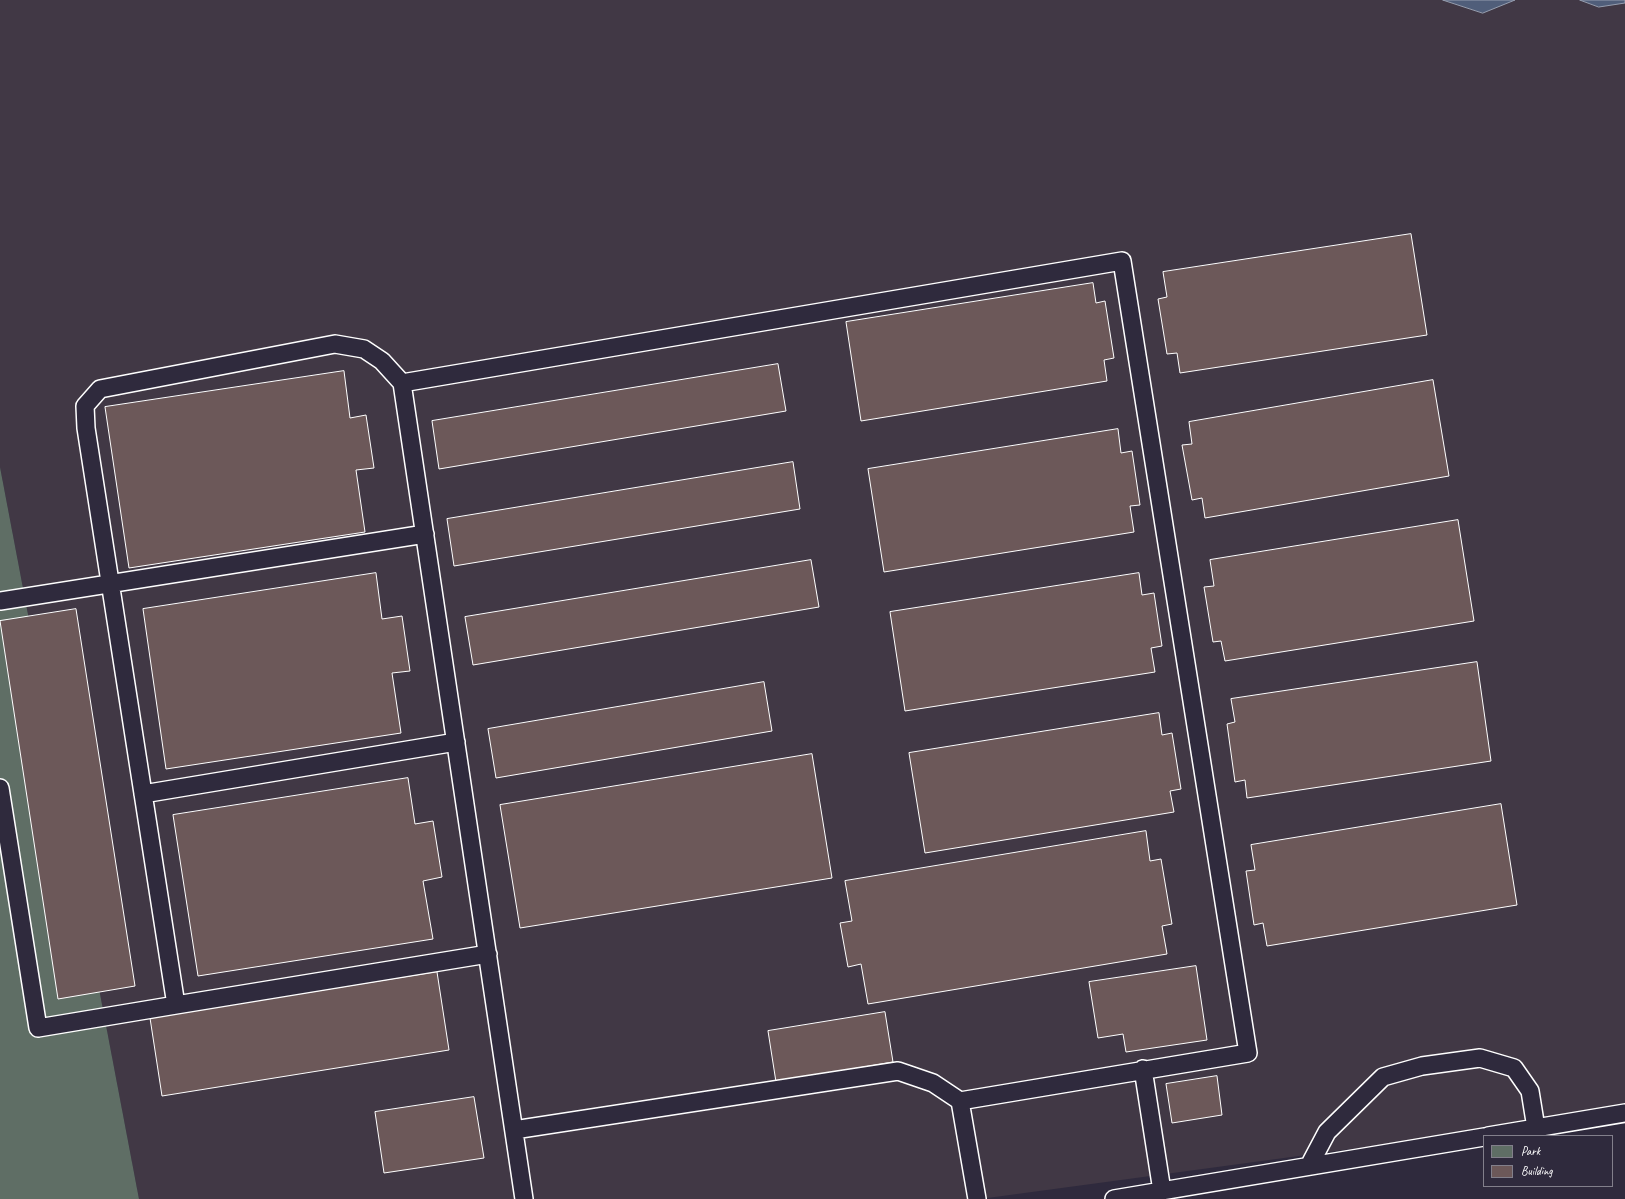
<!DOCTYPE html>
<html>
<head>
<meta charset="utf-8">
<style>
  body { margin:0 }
  #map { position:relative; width:1625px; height:1199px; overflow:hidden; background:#2f2a3d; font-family:Caveat,sans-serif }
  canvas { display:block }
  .legend { position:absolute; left:1483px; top:1135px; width:130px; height:52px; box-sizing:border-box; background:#2f2a3d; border:1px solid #827f8b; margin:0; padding:5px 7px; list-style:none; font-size:12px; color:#fff }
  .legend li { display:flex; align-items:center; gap:8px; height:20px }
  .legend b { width:20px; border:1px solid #827f8b }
</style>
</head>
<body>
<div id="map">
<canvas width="1625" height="1199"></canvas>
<ul class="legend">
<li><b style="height:11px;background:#5f6e65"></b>Park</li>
<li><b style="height:11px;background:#6c5859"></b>Building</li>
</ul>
</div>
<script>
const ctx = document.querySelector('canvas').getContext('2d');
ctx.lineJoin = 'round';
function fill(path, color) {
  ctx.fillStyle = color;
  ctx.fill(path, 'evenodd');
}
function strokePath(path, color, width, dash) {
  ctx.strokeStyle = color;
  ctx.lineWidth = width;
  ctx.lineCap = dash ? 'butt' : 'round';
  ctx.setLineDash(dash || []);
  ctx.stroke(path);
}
fill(new Path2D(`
  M0,0h1625v1112l-645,87h-841l-139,-732z`), '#413845');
fill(new Path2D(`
  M0,467l139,732h-139z`), '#5f6e65');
const water = new Path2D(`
  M1443,0h72l-32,13z
  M1580,0h45v3l-26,4z`);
fill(water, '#505e7a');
strokePath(water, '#969eaf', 1);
const building = new Path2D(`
  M1411,234l16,101 -247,38 -3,-20 -10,1 -9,-55 9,-2 -4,-25z
  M1093,283l3,20 9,-2 9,57 -10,2 3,21 -246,40 -15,-99z
  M778,364l8,47 -347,58 -7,-48z
  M344,371l6,47 16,-3 8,53 -18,2 9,62 -236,36 -24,-161z
  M1433,380l16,96 -244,42 -3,-20 -10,2 -10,-55 10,-1 -3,-22z
  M1118,429l3,24 11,-2 8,54 -10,1 4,26 -250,40 -16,-103z
  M793,462l7,47 -346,57 -7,-47z
  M1458,520l16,101 -249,40 -4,-20 -8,1 -9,-55 10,-1 -4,-26z
  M811,560l8,47 -346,58 -8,-48z
  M376,573l6,46 20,-3 8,55 -18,2 9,60 -235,36 -23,-160z
  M1139,573l3,22 12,-2 8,53 -11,2 4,24 -250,39 -15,-99z
  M76,609l59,377 -77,13 -58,-378z
  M1477,662l14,99 -244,37 -2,-18 -10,2 -8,-58 8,-2 -4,-23z
  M764,682l8,49 -276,47 -8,-49z
  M1159,713l3,22 10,-2 9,56 -11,2 4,21 -249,41 -16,-100z
  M812,754l20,124 -312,50 -20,-123z
  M408,778l7,46 18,-3 9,56 -19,4 10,58 -235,37 -25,-161z
  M1501,804l16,101 -250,41 -4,-23 -9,2 -8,-54 9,-1 -4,-25z
  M1146,831l4,30 11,-2 11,65 -10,2 5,28 -299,50 -7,-40 -13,3 -8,-44 12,-2 -7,-40z
  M1196,966l11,74 -81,12 -3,-18 -25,4 -9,-56z
  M437,972l12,78 -287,46 -12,-78z
  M885,1012l8,50 -117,20 -8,-51z
  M1217,1076l5,39 -50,8 -6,-39z
  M474,1097l10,61 -100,15 -9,-61z`);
fill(building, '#6c5859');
strokePath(building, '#fff', 1);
const lane = new Path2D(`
  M402,383l720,-122 126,792 -288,48 17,98
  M0,601l425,-67
  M0,788l38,240 138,-23
  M143,794l313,-52
  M488,954l-312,51 -90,-577 -1,-22 15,-17 235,-45 29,5 18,12 20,22 122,816
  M1143,1069l19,122
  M514,1130l384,-59 35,12 27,18
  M1488,1136l137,-23
  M1309,1166l18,-34 56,-55 39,-11 58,-8 34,10 16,23 6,37
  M1114,1199l370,-62`);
strokePath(lane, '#fff', 20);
strokePath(lane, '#2f2a3d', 17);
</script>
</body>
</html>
